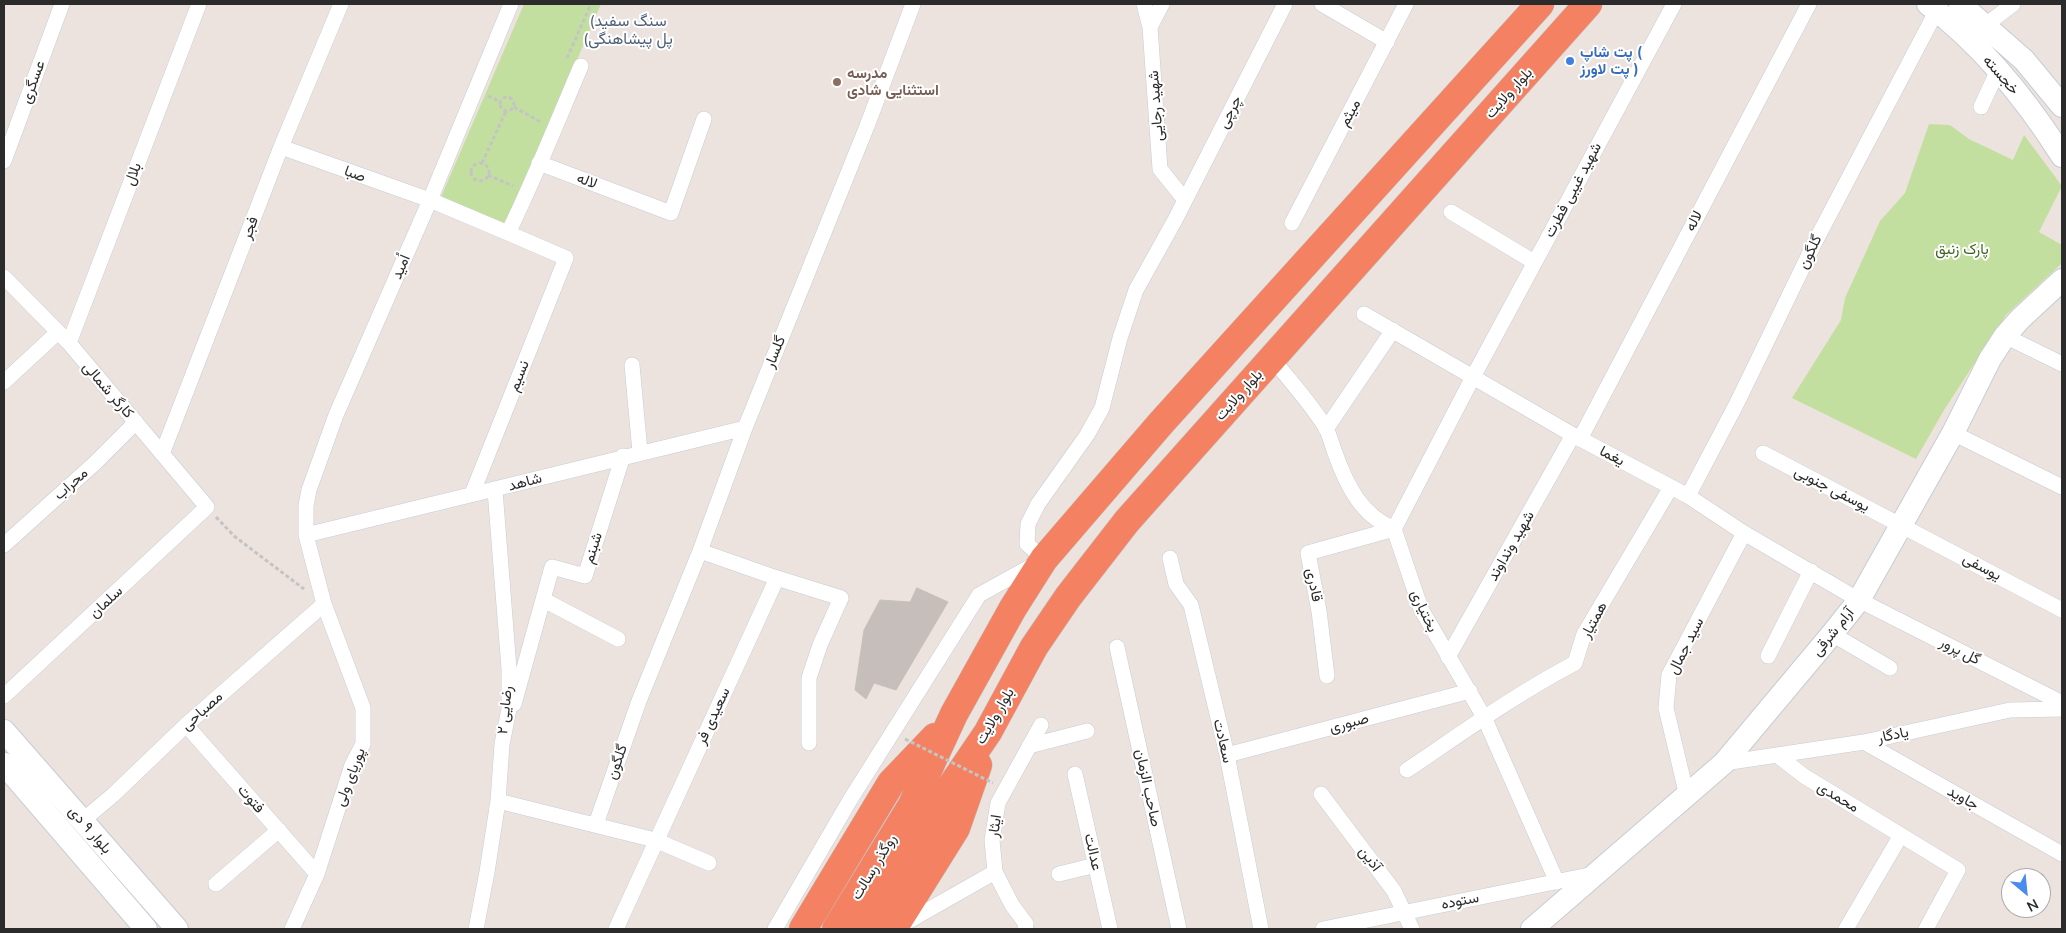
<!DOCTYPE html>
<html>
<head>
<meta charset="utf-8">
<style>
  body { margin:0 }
  #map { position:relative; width:2066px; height:933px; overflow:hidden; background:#ece3de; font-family:Mulish,sans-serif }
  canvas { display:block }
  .frame { position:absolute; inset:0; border:5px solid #2b2b2b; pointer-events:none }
  .north { position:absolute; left:2001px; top:868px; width:50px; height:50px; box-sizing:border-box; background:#fff; border:1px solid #aaa; border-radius:50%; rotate:152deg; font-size:14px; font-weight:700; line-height:20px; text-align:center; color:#2b2b2b }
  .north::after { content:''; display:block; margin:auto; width:18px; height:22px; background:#498cee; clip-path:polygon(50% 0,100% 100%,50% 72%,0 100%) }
</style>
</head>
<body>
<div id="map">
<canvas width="2066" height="933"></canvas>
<div class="frame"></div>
<div class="north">N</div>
</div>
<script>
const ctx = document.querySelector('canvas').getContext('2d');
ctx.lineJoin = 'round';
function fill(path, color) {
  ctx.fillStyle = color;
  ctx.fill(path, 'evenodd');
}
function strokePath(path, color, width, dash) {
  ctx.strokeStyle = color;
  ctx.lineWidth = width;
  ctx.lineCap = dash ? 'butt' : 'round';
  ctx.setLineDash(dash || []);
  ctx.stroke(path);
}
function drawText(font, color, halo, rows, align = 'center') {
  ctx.font = font + ' Mulish,Vazirmatn,sans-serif';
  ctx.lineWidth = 4;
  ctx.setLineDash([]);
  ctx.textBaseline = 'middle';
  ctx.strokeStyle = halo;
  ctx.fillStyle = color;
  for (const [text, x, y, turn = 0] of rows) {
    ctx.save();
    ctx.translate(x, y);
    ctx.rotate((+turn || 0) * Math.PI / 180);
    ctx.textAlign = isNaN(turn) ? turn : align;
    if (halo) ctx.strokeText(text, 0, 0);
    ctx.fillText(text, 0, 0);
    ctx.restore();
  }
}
fill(new Path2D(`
  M524,4h77l-95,221 -65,-28z
  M1929,124l21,1 19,14 44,21 11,-25 38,51 -23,46 23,13v18l-56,52 -62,95 -28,49 -124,-61 49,-78 4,-22 35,-77 25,-28z`), '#c3df9f');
const building = new Path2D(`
  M917,588l31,14 -52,88 -22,-7 -8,16 -11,-9 9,-60 16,-30 30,2z`);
fill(building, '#c5beba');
strokePath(building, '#c7bfb8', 1);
const street = new Path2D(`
  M1144,4l6,23 10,142 25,31
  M1322,4l65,38
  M1986,25l27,-21
  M1150,27l12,-23
  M1981,107l17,-37
  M281,147l149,53 78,33
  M4,161l58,-157
  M539,163l132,50 33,-94
  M1451,212l83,50
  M1292,223l114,-219
  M4,277l65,66 138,164 -203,189
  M1364,314l209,121 115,61 56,37 115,67 203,103
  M2005,336l57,28
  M69,343l130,-339
  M1272,358c18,23 39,46 54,70 4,8 6,17 9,25 12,33 26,62 59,76l27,80 63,108 73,165
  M632,365l8,87
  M4,382l54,-50
  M1326,429l67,-99
  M1953,433l109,54
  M1580,439l229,-435
  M1763,453l299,157
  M162,454l119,-307 60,-143
  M472,494l94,-236 -58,-25c27,-55 49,-111 73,-167
  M1688,496l49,-93 79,-163 121,-230
  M306,535l439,-107
  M4,545l91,-82 41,-41
  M1170,558l6,26 15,21 36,150 34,174
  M777,578l64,20 -21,47 -11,33v65
  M544,600l74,39
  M1832,634l58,34
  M1117,647l62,282
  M1768,656l43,-85
  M1448,657l125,-222
  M1327,676l-8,-65 -11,-58 86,-24 79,-152 201,-373
  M514,704l38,-137 33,9 38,-120
  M186,725l131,149
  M1864,742l198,112
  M1029,746l58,-15
  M1227,755l243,-64
  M1777,755l27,21 154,94 -32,59
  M1724,763l140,-21 146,-32 52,-1
  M1407,770c55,-37 109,-76 168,-107l9,-29 87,-147
  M1075,774l35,155
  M1321,794l73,97 18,38
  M1687,796l-21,-88 3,-33 75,-142
  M498,801l157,39 54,23
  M82,821l31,-26 73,-70 138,-121
  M596,824l43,-123 61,-150 45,-123 122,-302 46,-122
  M1059,874l37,-9
  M216,884l63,-54
  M900,926l95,-54
  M292,929l25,-55 35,-109 11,-21v-36l-39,-104 -18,-69v-29l3,-16 27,-75 94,-215 81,-196
  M476,929l11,-57 11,-71 4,-57 7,-35v-40l-14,-179
  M616,929l161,-351 -77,-27
  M775,929l75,-129 129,-205 65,-36 -17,-15 1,-20 10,-20 49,-69 15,-27 18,-70 16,-48 39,-70 110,-216
  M1025,929l1,-5 -14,-19 -17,-33 -3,-32 6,-37 43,-78
  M1323,929l271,-55
  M1846,929l55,-94`);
const secondary = new Path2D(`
  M1928,4c54,41 98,95 134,152
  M1960,4l64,56 38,46
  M4,731l173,198
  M4,764l142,165
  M1532,929l192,-166 108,-129 27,-34 94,-167 37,-74 15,-23 15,-17 42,-39`);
const highway = new Path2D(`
  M803,929l88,-146 44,-46
  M836,929l76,-124 42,-91 59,-106 31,-49 117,-136 379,-419
  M862,929l69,-113 57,-84 46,-85 34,-50 59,-76 461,-517
  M893,929l63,-101 22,-63`);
strokePath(street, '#c6ccd4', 16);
strokePath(secondary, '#c6ccd4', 24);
strokePath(highway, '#c4c4c4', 29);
strokePath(new Path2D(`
  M567,58l24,-54
  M488,96l13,6
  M500 104a7 7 0 1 1 14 0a7 7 0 1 1-14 0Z
  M514,107l25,14 1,-3
  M471 172a9 9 0 1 1 18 0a9 9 0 1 1-18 0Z
  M482,163l24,-52
  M488,175l25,11
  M216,517l18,19 70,53`), '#c4c4c4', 3, [4, 2.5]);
strokePath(street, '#fff', 15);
strokePath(secondary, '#fff', 22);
strokePath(highway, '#f48162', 28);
strokePath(new Path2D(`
  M905,739l88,44`), '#c4c4c4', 3, [4, 2.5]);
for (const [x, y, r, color] of [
  [1570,61,5,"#3f7fe0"],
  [837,82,5,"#8d6e63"]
]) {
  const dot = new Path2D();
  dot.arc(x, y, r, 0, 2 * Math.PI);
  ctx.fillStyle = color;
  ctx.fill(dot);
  strokePath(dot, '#fff', 2);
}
drawText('bold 15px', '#366cbe', '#fff', [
  ["پت شاپ (",1580,52],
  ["پت لاورز )",1580,69]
], 'left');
drawText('bold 15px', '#785e54', '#fff', [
  ["مدرسه",847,73],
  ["استثنایی شادی",847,90]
], 'left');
drawText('15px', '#2b2b2b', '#fff', [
  ["خجسته",2001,75,49],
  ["عسگری",33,82,-70],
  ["بلوار ولایت",1509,93,-48],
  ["شهید رجایی",1156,106,-94],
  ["چرچی",1230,112,-63],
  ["میثم",1350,113,-62],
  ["بلال",133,174,-69],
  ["صبا",355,174,20],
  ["لاله",587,181,21],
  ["شهید غیبی فطرت",1573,190,-62],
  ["لاله",1694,221,-62],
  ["فجر",250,228,-69],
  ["گلگون",1810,252,-64],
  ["اُمید",401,267,-67],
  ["گلسار",775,352,-68],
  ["نسیم",519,376,-68],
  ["کارگر شمالی",108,390,49],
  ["بلوار ولایت",1239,395,-48],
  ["یغما",1612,456,28],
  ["شاهد",525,482,-15],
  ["محراب",71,484,-42],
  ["یوسفی جنوبی",1832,489,27],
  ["شهید ونداوند",1511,546,-60],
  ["شبنم",593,548,-72],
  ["یوسفی",1982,567,28],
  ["قادری",1314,585,79],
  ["سلمان",106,602,-43],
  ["بختیاری",1424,611,65],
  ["همتیار",1594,620,-62],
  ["آرام شرقی",1833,632,-51],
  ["سید جمال",1686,646,-63],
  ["گل پرور",1960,651,27],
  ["رضایی ۲",505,710,-84],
  ["مصباحی",202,711,-42],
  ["سعیدی فر",713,716,-65],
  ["بلوار ولایت",995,716,-60],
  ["صبوری",1349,723,-15],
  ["یادگار",1893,735,-12],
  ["سعادت",1223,741,77],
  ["گلگون",617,762,-71],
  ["پوریای ولی",350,777,-69],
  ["صاحب الزمان",1148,788,78],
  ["محمدی",1838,797,31],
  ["جاوید",1963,798,29],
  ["فتوت",251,799,49],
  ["ایثار",995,826,-82],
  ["بلوار ۹ دی",90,830,49],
  ["عدالت",1093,852,77],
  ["آذین",1370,859,53],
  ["روگذر رسالت",874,867,-59],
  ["ستوده",1460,901,-11]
]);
drawText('15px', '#3d641f', '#fff', [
  ["پارک زنبق",1962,249]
]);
drawText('16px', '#4e5f79', '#fff', [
  ["(سنگ سفید",628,21],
  ["(پل پیشاهنگی",628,39]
]);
</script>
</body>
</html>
